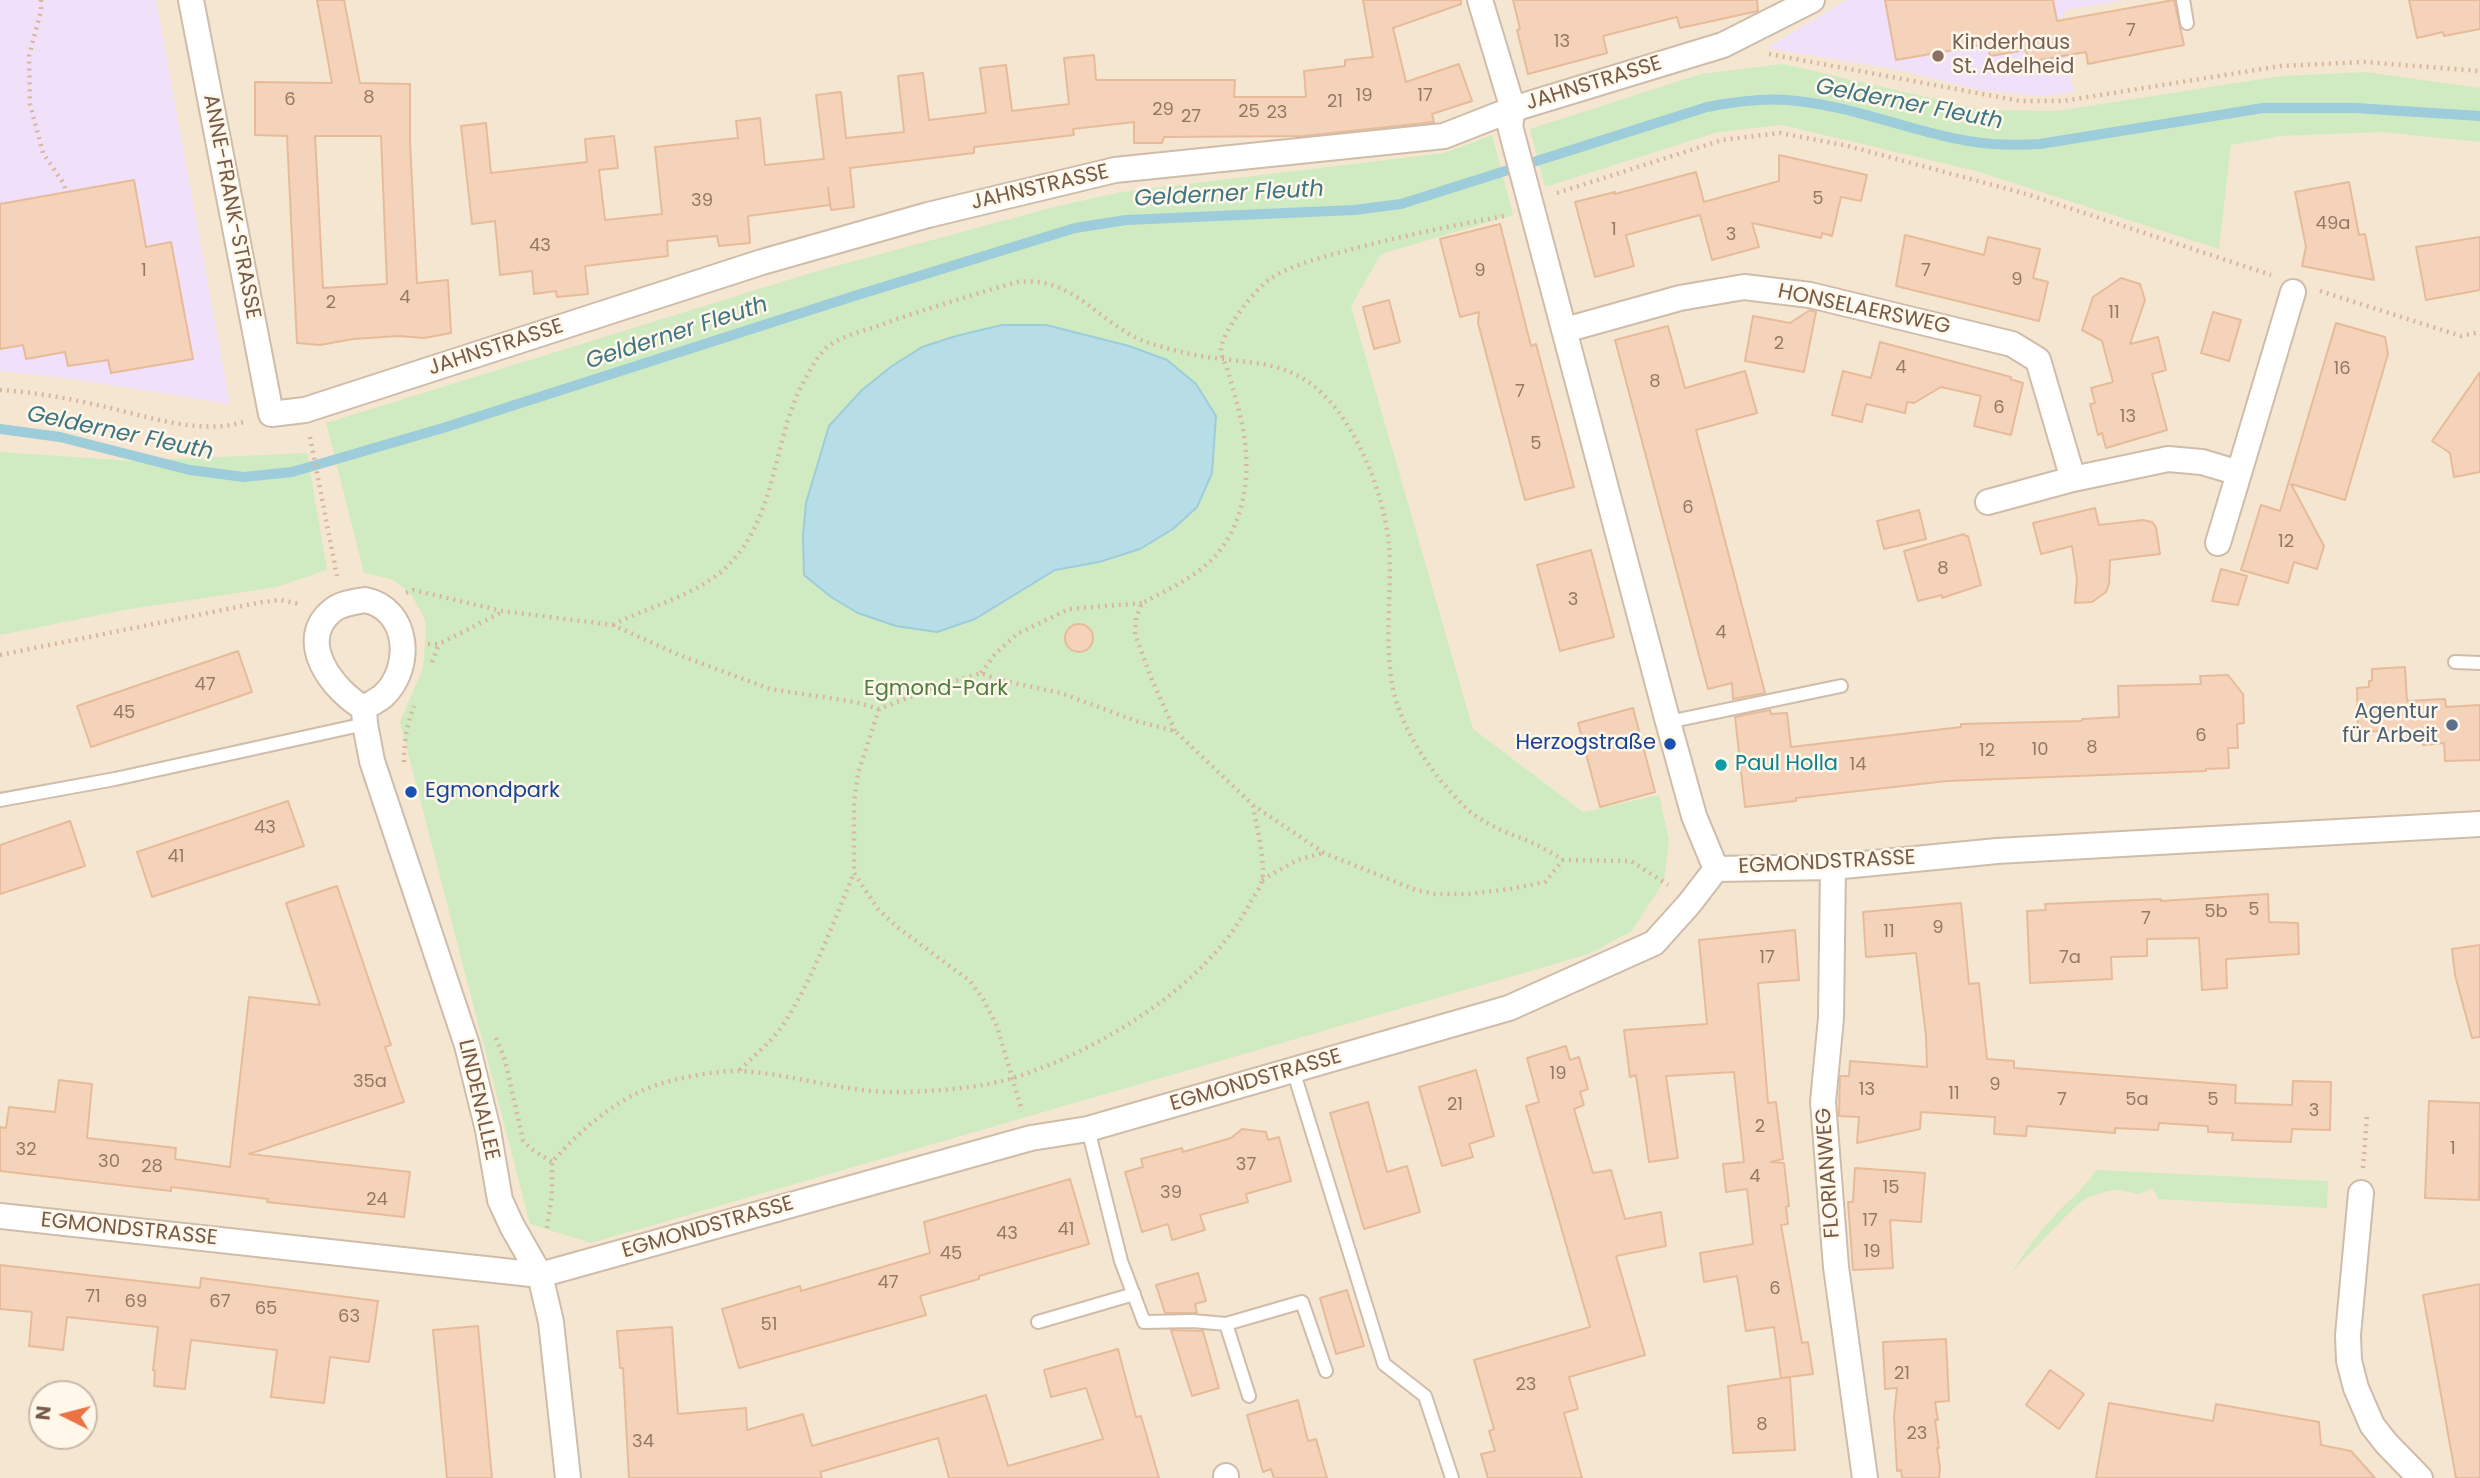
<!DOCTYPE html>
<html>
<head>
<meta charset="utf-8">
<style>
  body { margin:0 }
  #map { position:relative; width:2480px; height:1478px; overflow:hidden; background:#fdf4e3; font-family:Poppins,sans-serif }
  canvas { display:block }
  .north { position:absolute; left:28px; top:1380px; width:70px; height:70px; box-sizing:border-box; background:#fff8ea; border:2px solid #c8b9a9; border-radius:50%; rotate:276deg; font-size:19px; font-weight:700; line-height:28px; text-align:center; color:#765b48 }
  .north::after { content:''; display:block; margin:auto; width:24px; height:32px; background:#ec7143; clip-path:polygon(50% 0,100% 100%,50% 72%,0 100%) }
</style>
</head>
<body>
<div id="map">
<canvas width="2480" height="1478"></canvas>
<div class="north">N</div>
</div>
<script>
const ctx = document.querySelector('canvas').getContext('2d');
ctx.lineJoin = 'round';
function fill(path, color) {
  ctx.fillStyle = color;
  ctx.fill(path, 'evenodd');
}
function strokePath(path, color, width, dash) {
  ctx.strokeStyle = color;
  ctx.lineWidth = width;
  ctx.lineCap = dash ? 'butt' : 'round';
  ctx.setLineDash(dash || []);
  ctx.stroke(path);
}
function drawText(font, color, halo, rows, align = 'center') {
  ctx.font = font + ' Poppins,sans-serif';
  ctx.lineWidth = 5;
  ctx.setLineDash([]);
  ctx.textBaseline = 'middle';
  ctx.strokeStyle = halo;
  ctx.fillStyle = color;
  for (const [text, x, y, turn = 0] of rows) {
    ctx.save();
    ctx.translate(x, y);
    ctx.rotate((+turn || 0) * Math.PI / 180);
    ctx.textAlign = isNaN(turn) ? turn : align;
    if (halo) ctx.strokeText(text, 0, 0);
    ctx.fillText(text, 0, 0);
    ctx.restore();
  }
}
fill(new Path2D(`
  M0,0h2480v1478h-2480zM42,1394h42v42h-42z`), '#f5e6d1');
fill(new Path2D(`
  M0,0h156l74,404 -164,-26 -66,-7z
  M1846,0h277l-56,10 -9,12 16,70 -31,4 -64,-6 -79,-20 -133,-22z`), '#f1e0f9');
fill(new Path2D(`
  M1783,64l200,46 74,1 224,-35 84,-4 115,16v54l-98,-10 -101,4 -50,9 -12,104 -243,-78 -194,-46 -64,7 -173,55 -15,-58 171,-55z
  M1492,135l21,80 -132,39 -30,52 122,423 110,83 76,-17 10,45 -5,41 -32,50 -43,23 -998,289 -61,-19 -130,-502 23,-54 3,-38 -1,-11 -13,-23 -9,-9 -12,-8 -27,-6 -38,-150 488,-151 240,-65 67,-15 323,-39z
  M0,452l133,9 174,-8 20,117 -50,17 -153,23 -124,25z
  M2096,1170l232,11 -1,27 -169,-9 -5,-11 -14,6 -20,-4 -12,1 -20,7 -9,6 -60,61 -11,14c15,-22 29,-44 47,-63 15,-16 31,-28 42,-46z`), '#d0ebc1');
const water = new Path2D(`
  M1002,325h44l83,21 38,14 29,24 20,32 -4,57 -15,34 -24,22 -33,20 -41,13 -44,8 -80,49 -38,13 -41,-6 -38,-13 -27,-16 -27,-22 -1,-40 3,-32 23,-77 33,-36 30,-24 30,-19 34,-11z`);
fill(water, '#b7dee7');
strokePath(water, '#9dcdda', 2);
strokePath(new Path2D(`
  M0,429l60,8 130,33 54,7 48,-5 151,-44 408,-131 224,-69 51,-8 228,-10 47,-6 306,-97c26,-5 53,-9 80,-7 70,5 136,38 205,44 16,1 32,1 48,0l223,-36h92l125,8`), '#9dcdda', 10);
const building = new Path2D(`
  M317,0h27l16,83 50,1v58l7,141 31,-3 3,53 -27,5 -25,-2 -46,3 -33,6 -23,-2 -10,-207 -32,-1v-53l77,1zM315,136h66l6,148 -64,4z
  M1363,0h98v4l-68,24 13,54 53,-18 13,37 -40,13 2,8 -130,14 -140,1 -2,6h-28v-21l-61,7 1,6 -100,12v6l-124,15 4,39 -23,3 -3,-22 2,17 -82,11 2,27 -31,3 -2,-10 -50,5 1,15 -83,10 3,28 -31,3 -1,-6 -22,3 -2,-23 -32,4 -5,-54 -23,3 -11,-98 25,-3 5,50 96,-11 -2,-23 29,-3 4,32 -19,2 6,50 57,-6 -7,-67 83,-9 -2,-17 24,-3 5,47 59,-6 -8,-64 25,-3 5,46 58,-6 -6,-56 25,-3 6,47 57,-7 -6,-45 26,-3 6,46 57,-7 -5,-46 30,-3 2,25h139l-1,17h72l-2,-26 41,-5v-6l28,-3z
  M1513,0h244l1,11 -78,17 -3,-11 -74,19 4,17 -79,21 -11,-44 3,-1z
  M1885,0h168l4,21 117,-21 10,45 -96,19 -2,-12 -58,10 -2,-12 -36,6 -2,-12 -92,16z
  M2409,0h71v29l-36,7 -1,-4 -26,6z
  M1779,155l88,20 -6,26 -20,-4 -9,39 -10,-3 -1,5 -69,-15 7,24 -47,13 -12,-45 -74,20 8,31 -39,11 -20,-75 40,-10v2l81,-22 8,30 75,-21z
  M134,180l12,67 25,-5 22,117 -82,14 -3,-13 -40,6 -3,-14 -39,7 -3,-14 -23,4v-145z
  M2349,182l10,53 6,-1 9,46 -72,-14 4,-19 -11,-55z
  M1500,224l31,122 5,-2 38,143 -49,13 -47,-177 1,-11 -19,5 -20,-78z
  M1905,235l79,20 4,-18 52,12 -7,29 15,4 -9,39 -143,-35z
  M2480,237v53l-54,10 -10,-53z
  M2121,278l19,6 5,16 -15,44 28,-7 8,33 -14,4 15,56 -61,18 -4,-15 -4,2 -8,-31 5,-1 -4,-15 22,-6 -11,-41 -20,-11 11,-33z
  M1389,300l11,42 -26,7 -11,-42z
  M1810,310l6,2 -12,60 -59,-11 8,-45 37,7z
  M2213,312l28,8 -12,41 -28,-8z
  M2336,323l49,14 3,17 -43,146 -54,-16 33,62 -7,23 -23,-7 -6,21 -47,-13 20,-65 19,6z
  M1668,326l17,62 60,-17 12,42 -61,17 69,263 -32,6 -1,-16 -24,6 -93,-349z
  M1880,342l131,35 -1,2 13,4 -12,52 -37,-9 7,-30 -40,-9 -27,16 -7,-1 -2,11 -39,-9 -4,18 -30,-7 11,-44 28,7z
  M2480,372v100l-26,5 -4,-24 -18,-12z
  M2095,508l4,17 44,-5 9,2 4,5 4,27 -50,6 -1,24 -3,8 -14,10 -17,1 2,-24 -5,-33 -31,8 -8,-31z
  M1919,510l7,29 -42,10 -7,-28z
  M1964,534l1,2h3l13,49 -39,13v-3l-24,6 -14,-50z
  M1591,550l23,87 -54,14 -23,-86z
  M2221,569l26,7 -9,29 -26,-4z
  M1065 638a14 14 0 1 1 28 0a14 14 0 1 1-28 0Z
  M238,651l14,41 -161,55 -14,-41z
  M2405,667l2,34 38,-2 1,8 34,-2v55l-35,1 -1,-18 -21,2v-6l-16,1v-10l-49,2 -1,-44 12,-1v-6h3v-12z
  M2228,675l15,19 1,29 -7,1 1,24h-10l1,20 -23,1v2l-259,10 -151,17v3l-51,6 -10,-90 35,-7 1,4 16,-1 4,34 170,-20v-3l121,-3v-2l37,-2 -1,-31 83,-2 -1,-8z
  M1633,708l22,84 -55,15 -22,-84z
  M288,801l16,45 -152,51 -15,-45z
  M70,821l15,45 -85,28v-49z
  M337,886l54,159 -6,2 19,55 -155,52 161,18 -6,45 -137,-15 1,-3 -97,-12v4l-171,-20v-44l6,1 3,-21 46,5 4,-32 33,4 -5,54 89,10 -1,11 55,8 19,-170 71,8 -34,-102z
  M2268,894l1,28 29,1 1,31 -73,5 1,29 -25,2 -3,-52 -52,1v17l-36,1 1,22 -82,4 -3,-72 19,-1 -1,-6 116,-5v2z
  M1961,903l8,81 10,-1 8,76 27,2v7l222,17 -1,18 57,2 1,-24 38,1 -1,48 -38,-1 -1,13 -59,-2 1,-7 -25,-1v-6l-49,-3 -1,7 -43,-2v5l-88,-7 -1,10 -32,-2 1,-17 -74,-5 -1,17 -63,14 2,-26 -20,-1 1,-40h9l1,-15 77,6 -1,-31 -10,-83 -50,4 -3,-45z
  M1795,930l4,50 -41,3 10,120 8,-1 7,57 -12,3 13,1 5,43 -3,1 2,17 -7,1 21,118 6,-1 5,32 -32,4 -7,-51 -28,4 -9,-55 -33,6 -4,-29 53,-9 -6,-55 -21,3 -3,-28 21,-2 -10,-90 -68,4 12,82 -29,4 -13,-87 -6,2 -6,-47 83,-6 -8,-84z
  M2480,945v92l-8,1 -17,-63 -3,-26z
  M1566,1046l4,14 9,-3 9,32 -8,3 4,13 -10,4 19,64 18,-3 14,49 36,-7 5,34 -50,10 29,99 -76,22 9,32 -14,4 18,65h-94l-7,-24 14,-3 -6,-20 5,-2 -20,-69 116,-33 -64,-221 13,-4 -12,-44z
  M1476,1070l18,66 -25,8 4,13 -31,9 -23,-79z
  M2429,1101l51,2 -1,97 -54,-2z
  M1368,1102l19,70 20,-6 13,46 -56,17 -34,-116z
  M1242,1129l24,3 2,8 11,-3 12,44 -45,13 2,8 -48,13 5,15 -33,10 -4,-16 -26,8 -17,-60 18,-5 -2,-8 41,-11 1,4 48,-14z
  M1855,1168l70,5 -4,49 -31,-2 3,48 -40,2 -5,-68h5z
  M1070,1179l19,65 -110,32v3l-59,17 6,19 -187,53 -17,-59 78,-23 1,5 129,-38 -6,-31z
  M0,1265l200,23 1,-10 177,23 -9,61 -39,-5 -6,46 -53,-6 6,-47 -86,-10 -6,49 -31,-3 1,-15 -2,-1 5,-43 -91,-10 -4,33 -34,-4 3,-34 -32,-3z
  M1198,1273l8,28 -11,3 2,9h-32l-9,-28z
  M2480,1284v194h-24l-33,-183z
  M1347,1290l17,56 -28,8 -16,-56z
  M478,1326l14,152h-45l-14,-148z
  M672,1327l6,87 68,-6 1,22 56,-16 9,32 174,-51 22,71 95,-27 -17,-51 -35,9 -7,-27 74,-21 18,68 5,-1 18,62h-210l-11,-40 -118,34 2,6h-193l-6,-110h-3l-3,-37z
  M1171,1330l32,1 16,57 -27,8z
  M1946,1339l3,62 -14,1 3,18h-3l4,28h-2l3,20 -1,10h-37l-1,-8 -4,1 -3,-55 3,-28 -12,1 -2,-47z
  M2050,1370l34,24 -25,35 -33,-24z
  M1790,1377l5,73 -62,3 -5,-67z
  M1298,1400l10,41 8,-2 11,39h-53l-3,-9 -8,3 -16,-57z
  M2109,1403l104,18 3,-17 103,18 2,23 30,6 24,27h-279z`);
fill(building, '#f4d3ba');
strokePath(building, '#e7bb99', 2);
const service = new Path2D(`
  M2183,0l4,23
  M2455,662l25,1
  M1668,722l173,-36
  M0,800l115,-21 250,-55
  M1293,1070l91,294 41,32 27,82
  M1088,1129l33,132 23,61 49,-1 33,3 23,72
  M1038,1322l96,-28
  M1226,1324l76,-22 24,69`);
const minor = new Path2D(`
  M191,0l80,414 34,-4 457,-148 166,-47 187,-45 329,-34 69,-27 210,-64 89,-45
  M1480,0l33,109 -3,17 158,596 26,94 22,53
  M1565,330l115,-32 64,-11 66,8 202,49 26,16 35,119 95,-20 34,3 37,11 54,-181
  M1988,502l85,-23
  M2218,543l21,-70
  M365,600c45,9 48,69 18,96 -6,5 -13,8 -19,12 -31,-17 -70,-68 -31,-98 9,-7 21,-8 32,-10z
  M364,708l1,16 7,37 95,284 21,85 12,70 12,26 28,49 11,47 17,156
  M1833,867l-2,151 -8,84 13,165 29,211
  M1716,869l117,-2 164,-16 483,-27
  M2361,1193l-13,142 1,26 7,27 16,37 14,18 34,35
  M0,1216l540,59 491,-137 57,-9 421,-121 145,-65 35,-39 27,-35
  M1226,1476v2`);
strokePath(service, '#cfbca9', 16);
strokePath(minor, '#cfbca9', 28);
strokePath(new Path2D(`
  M41,0v11l-12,45 1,48 13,49 21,31 2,8
  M1769,54l251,47h43l218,-35 83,-4 116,9
  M1557,193l165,-53 58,-7 68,13 182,49 241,80
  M2320,291l141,45 19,-4
  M0,390c35,2 72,9 106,17 44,10 93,28 138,15
  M310,437l27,139
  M406,593l7,-3 89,21 111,14 66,30 91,34 85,13 24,7 54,-21 48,-15 18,7 62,13 75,28 39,10 78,74 71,48 92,37 19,4h34l41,-5 35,-7 18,-22 68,1 37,24
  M613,625c36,-19 77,-27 109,-54 57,-50 49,-131 83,-192 6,-11 12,-22 21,-31 13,-11 33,-16 49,-21 46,-17 94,-31 142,-45 60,-7 83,46 135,62 24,7 47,13 72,15 29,4 55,4 81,21 47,29 79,111 84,165 3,44 -4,88 2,132 6,47 38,94 71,127 19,20 44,28 69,38 11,5 22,12 32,18
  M428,644h11l63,-32
  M0,655l262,-53 18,-2 20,4
  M432,662l7,-18
  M981,673l15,-20 21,-19 52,-25 73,-6
  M879,709l-21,64 -4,30v70l24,36 19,18 73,54 13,18 14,27 25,85
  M1175,731l-23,-51 -17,-46 1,-16 6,-15c20,-10 41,-20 59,-34 44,-34 52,-94 41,-145 -4,-19 -10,-38 -15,-56 -2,-5 -5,-10 -6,-15 -2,-19 34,-64 49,-74 23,-15 53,-22 79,-29 51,-14 103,-24 155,-34
  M404,762c0,-20 3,-38 10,-56
  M1262,880l35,-20 26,-7
  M496,1038l9,22 18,80 8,9 21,13
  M740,1070c15,-16 33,-29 45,-48 29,-46 48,-99 69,-149
  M2363,1168l4,-52
  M547,1228l5,-34v-32c35,-39 74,-72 126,-83 19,-4 44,-9 63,-8 54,3 107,23 162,21 36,-1 76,-4 110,-14 86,-27 195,-93 237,-175 4,-7 11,-16 12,-23 4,-18 -6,-55 -9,-74`), '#d9b79d', 4.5, [2, 5]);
strokePath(service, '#fff', 12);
strokePath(minor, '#fff', 24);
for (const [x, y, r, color] of [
  [1938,56,7,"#8d6e63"],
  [2452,725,7,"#5c6f8a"],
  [1670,744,7,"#1a4fb4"],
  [1721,765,7,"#0f9aa8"],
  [411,792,7,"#1a4fb4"]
]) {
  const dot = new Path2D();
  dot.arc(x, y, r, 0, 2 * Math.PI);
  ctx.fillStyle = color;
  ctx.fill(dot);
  strokePath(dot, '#fff8ea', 2.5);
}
drawText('18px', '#967964', null, [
  ["7",2131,31],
  ["13",1562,42],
  ["19",1364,96],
  ["17",1425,96],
  ["8",369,98],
  ["6",290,100],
  ["21",1335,102],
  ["29",1163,110],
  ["25",1249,112],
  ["23",1277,113],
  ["27",1191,117],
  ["5",1818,199],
  ["39",702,201],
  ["49a",2333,224],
  ["1",1614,230],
  ["3",1731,235],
  ["43",540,246],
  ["1",144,271],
  ["9",1480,271],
  ["7",1926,271],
  ["9",2017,280],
  ["4",405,298],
  ["2",331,303],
  ["11",2114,313],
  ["2",1779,344],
  ["4",1901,368],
  ["16",2342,369],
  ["8",1655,382],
  ["7",1520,392],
  ["6",1999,408],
  ["13",2128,417],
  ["5",1536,444],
  ["6",1688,508],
  ["12",2286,542],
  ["8",1943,569],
  ["3",1573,600],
  ["4",1721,633],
  ["47",205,685],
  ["45",124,713],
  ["6",2201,736],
  ["8",2092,748],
  ["10",2040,750],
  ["12",1987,751],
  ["14",1858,765],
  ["43",265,828],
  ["41",176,857],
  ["5",2254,910],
  ["5b",2216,912],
  ["7",2146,919],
  ["9",1938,928],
  ["11",1889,932],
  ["17",1767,958],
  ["7a",2070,958],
  ["19",1558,1074],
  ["35a",370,1082],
  ["9",1995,1085],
  ["13",1867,1090],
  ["11",1954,1094],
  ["7",2062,1100],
  ["5a",2137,1100],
  ["5",2213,1100],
  ["21",1455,1105],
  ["3",2314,1111],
  ["2",1760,1127],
  ["1",2453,1149],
  ["32",26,1150],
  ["30",109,1162],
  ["37",1246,1165],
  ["28",152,1167],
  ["4",1755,1177],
  ["15",1891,1188],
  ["39",1171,1193],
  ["24",377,1200],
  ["17",1870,1221],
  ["41",1066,1230],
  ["43",1007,1234],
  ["19",1872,1252],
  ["45",951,1254],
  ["47",888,1283],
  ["6",1775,1289],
  ["71",93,1297],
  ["69",136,1302],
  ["67",220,1302],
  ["65",266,1309],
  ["63",349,1317],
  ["51",769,1325],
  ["21",1902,1374],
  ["23",1526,1385],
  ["8",1762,1425],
  ["23",1917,1434],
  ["34",643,1442]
]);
drawText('21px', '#785e54', '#fff8ea', [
  ["Kinderhaus",1952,44],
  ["St. Adelheid",1952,68]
], 'left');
drawText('21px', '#765b48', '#fff8ea', [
  ["JAHNSTRASSE",1594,84,-17],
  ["JAHNSTRASSE",1040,188,-13],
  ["ANNE-FRANK-STRASSE",231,207,79],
  ["HONSELAERSWEG",1864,310,12],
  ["JAHNSTRASSE",496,348,-18],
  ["EGMONDSTRASSE",1827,863,-3],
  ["EGMONDSTRASSE",1256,1081,-16],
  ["LINDENALLEE",478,1100,77],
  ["FLORIANWEG",1829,1173,-94],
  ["EGMONDSTRASSE",708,1228,-16],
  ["EGMONDSTRASSE",129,1230,6]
]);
drawText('21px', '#4e7d40', '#fff8ea', [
  ["Egmond-Park",936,690]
]);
drawText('21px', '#4e5e75', '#fff8ea', [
  ["Agentur",2438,713],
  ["für Arbeit",2438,737]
], 'right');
drawText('21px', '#164399', '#fff8ea', [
  ["Herzogstraße",1656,744],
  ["Egmondpark",425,792,"left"]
], 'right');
drawText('21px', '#0d838f', '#fff8ea', [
  ["Paul Holla",1735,765]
], 'left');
drawText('italic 23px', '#3e7583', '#fff8ea', [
  ["Gelderner Fleuth",1909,105,11],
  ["Gelderner Fleuth",1229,195,-3],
  ["Gelderner Fleuth",677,334,-18],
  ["Gelderner Fleuth",120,434,12]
]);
</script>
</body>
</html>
